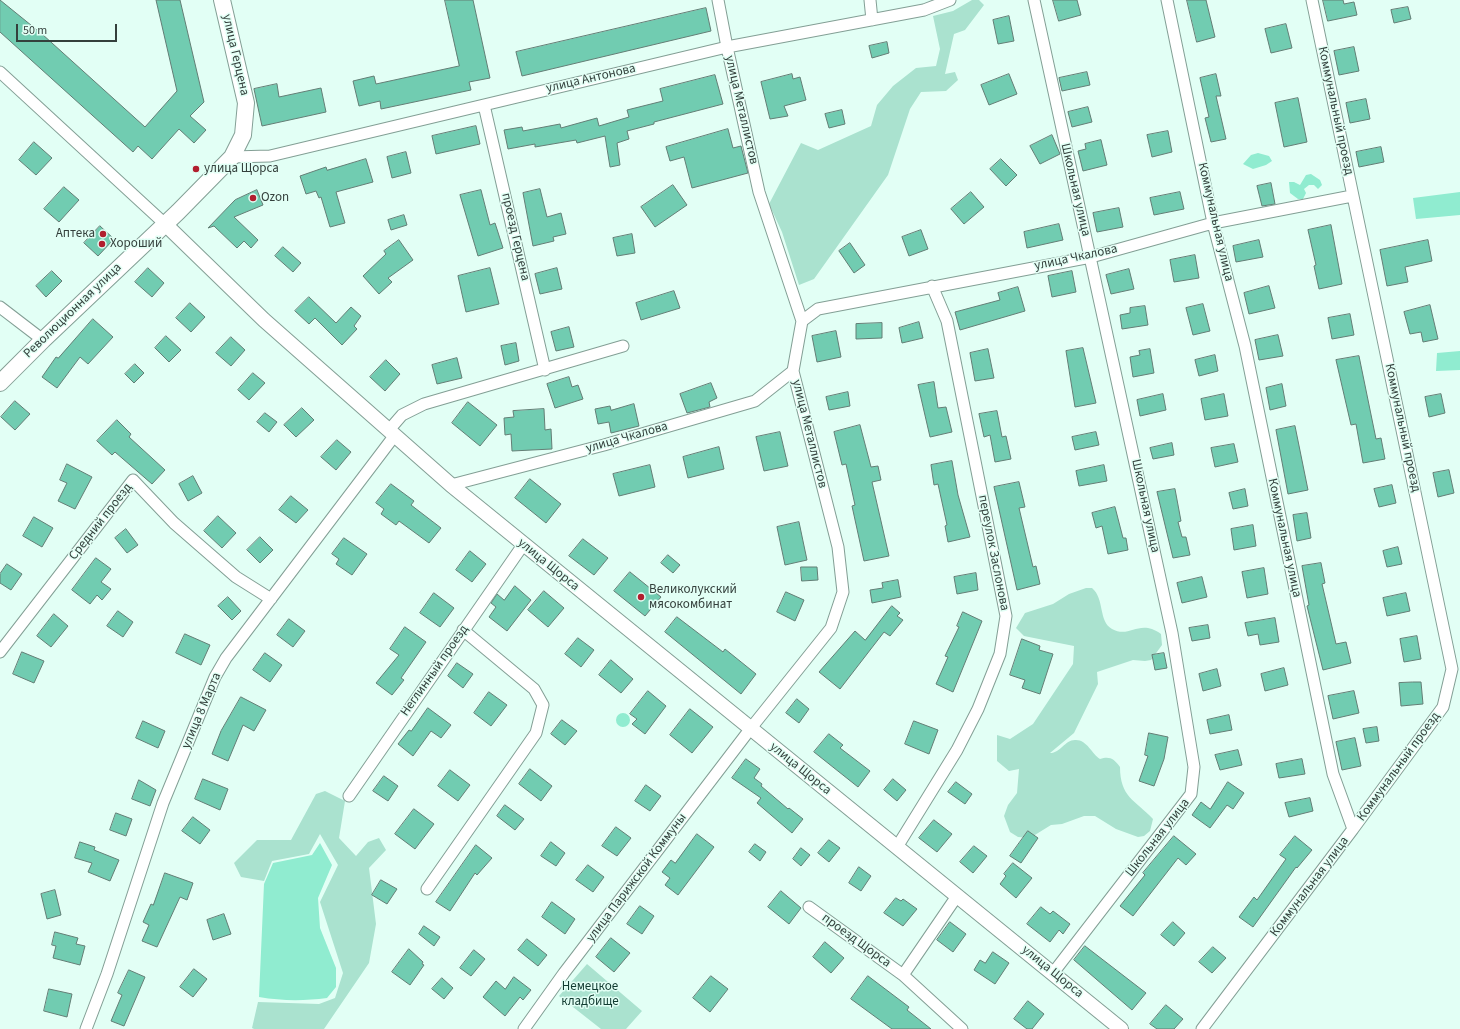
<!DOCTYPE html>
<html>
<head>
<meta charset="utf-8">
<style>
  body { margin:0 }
  #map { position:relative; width:1460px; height:1029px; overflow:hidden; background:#e2fff5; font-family:"Source Sans 3",sans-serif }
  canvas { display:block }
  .scale { position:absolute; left:16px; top:24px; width:101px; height:18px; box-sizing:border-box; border:2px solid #34403c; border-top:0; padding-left:5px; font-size:12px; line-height:14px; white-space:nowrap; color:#34403c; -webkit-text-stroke:3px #e2fff5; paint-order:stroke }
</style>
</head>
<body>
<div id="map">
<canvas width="1460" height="1029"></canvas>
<div class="scale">50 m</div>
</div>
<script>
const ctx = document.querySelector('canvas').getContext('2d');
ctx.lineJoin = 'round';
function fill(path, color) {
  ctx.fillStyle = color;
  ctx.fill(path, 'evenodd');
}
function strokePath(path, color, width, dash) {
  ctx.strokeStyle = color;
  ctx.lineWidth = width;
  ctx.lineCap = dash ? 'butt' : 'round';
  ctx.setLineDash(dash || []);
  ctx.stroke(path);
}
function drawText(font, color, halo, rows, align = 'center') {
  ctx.font = font + ' "Source Sans 3",sans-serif';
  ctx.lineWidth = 3;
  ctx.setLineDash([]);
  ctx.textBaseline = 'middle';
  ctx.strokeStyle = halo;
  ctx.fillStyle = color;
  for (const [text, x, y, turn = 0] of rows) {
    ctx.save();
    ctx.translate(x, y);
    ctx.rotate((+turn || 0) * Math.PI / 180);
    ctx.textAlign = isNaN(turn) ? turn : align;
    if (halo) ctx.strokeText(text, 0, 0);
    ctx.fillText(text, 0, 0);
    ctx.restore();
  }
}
fill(new Path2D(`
  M972,0h7l5,5 -19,25 -11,4 -9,40 10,-2 3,8 -12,11 -25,1 -11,17 -22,66 -74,104 -15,6 -17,-53 -13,-28 32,-61 17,7 53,-24 6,-21 16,-19 23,-18 20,-2 4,-17 -7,-33 20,-5z
  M1086,588h6c13,11 6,33 20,41 18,10 27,-11 49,5l1,11 -11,15 -6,1 -12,-1 -36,12 1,12 -24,49 -24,20c11,0 15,-14 26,-13 11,0 16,14 24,19 10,-3 14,0 20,8 0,30 15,33 33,52l-3,12 -6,5 -6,1 -22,-8 -21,-13h-11l-22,8 -11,1 -21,13 -12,-1 -8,-5 -6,-16 4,-11 9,-12 2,-24 -10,2 -12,-10v-26l13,4 23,-15 40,-60 1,-18 -50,-10 -8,-8 9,-15 28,-9 16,-10z
  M325,791l20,10 -6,37 17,18 12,-14 11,-4 7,12 -17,18 7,56 -7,39 -45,66h-70l-2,-1 6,-26 61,2 16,-6 8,-25 -23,-71 18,-37 -18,-31 -11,20 -37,7 -8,20 -23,-4 -7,-14 23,-23h34l25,-46z
  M587,964l55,47 -16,18h-25l-42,-33z`), '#aae2cf');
fill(new Path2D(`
  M1258,153l11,3 3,5 -6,4 -13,4 -10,-5 8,-9z
  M1311,174l9,6 2,5 -4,4 -4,-4h-5l-5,4 2,4 -3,6h-5l-8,-6 -1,-11h5l6,3 6,-10z
  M1460,192v23l-44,4 -3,-21z
  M1460,351v19l-24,1 1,-18z
  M616 720a7 7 0 1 1 14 0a7 7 0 1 1-14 0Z
  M320,843l12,22 -14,33 2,30 16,40v19l-9,11c-23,3 -45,3 -68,-1l5,-113 9,-21 39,-8z`), '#90ecd0');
const building = new Path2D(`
  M0,0l42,34 103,93 32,-36 -21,-91h24l24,102 -14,14 16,14 -12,13 -15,-14 -27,30 -14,-13 -5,6 -133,-120z
  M445,0h28l17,78 -21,4 2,8 -90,19 -1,-8 -21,5 -6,-25 21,-5 2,8 83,-18z
  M1053,0h24l4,15 -22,6z
  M1187,0h19l9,37 -18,5z
  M1323,0h20l1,4 10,-2 3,13 -29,6z
  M1408,7l3,12 -17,4 -3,-13z
  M706,8l5,23 -189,45 -6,-24z
  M1009,16l5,25 -16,3 -5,-24z
  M1286,24l6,24 -21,5 -6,-24z
  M887,42l2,11 -17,5 -3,-12z
  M1354,47l5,24 -20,4 -5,-24z
  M1087,72l3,13 -28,6 -3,-13z
  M792,74l1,5 7,-2 6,23 -22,6 4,10 -18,3 -9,-37z
  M1009,74l8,20 -28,11 -8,-20z
  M1216,74l5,22h-5l10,43 -15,3 -6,-24 4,-1 -9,-39z
  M715,75l8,29 -69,18v2l-27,7 2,8 -12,4 3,22 -10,2 -5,-31 -28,7 -1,-3 -41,7v-3l-27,5 -4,-19 18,-3 1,4 37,-7 1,4 36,-10 2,8 30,-9 -2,-7 36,-9 -3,-12z
  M277,84l2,13 42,-9 5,24 -64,14 -8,-37z
  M1298,98l9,44 -23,5 -9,-44z
  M1366,99l4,20 -20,4 -4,-20z
  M1088,107l4,15 -20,5 -4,-15z
  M842,110l3,14 -16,4 -4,-14z
  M476,126l4,18 -44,10 -4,-18z
  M728,129l5,19 8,-2 7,27 -56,15 -8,-31 -14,4 -4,-14z
  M1168,131l4,21 -20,5 -5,-22z
  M1052,135l8,19 -20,10 -10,-18z
  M1101,140l6,25 -24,6 -5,-20 8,-2 -1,-5z
  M34,142l18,16 -16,17 -17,-15z
  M1381,147l3,15 -25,5 -3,-15z
  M406,152l5,21 -19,5 -5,-21z
  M366,159l7,23 -37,10 9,31 -15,4 -9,-30 -2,1 -3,-7 -10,3 -6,-18 26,-9 1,3z
  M1001,159l16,16 -11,11 -16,-17z
  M1271,183l4,21 -13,2 -5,-20z
  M673,185l14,20 -32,22 -14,-20z
  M64,187l15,13 -20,22 -15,-13z
  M540,189l7,28 14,-4 5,21 -13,3 1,4 -21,5 -10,-53z
  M257,190l6,15 -29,12 24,23 -7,8 -7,-7 -7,7 -23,-22 -6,2 27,-28z
  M481,190l9,35 5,-2 8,25 -25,8 -18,-61z
  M971,192l13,15 -20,17 -13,-15z
  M1180,192l4,17 -30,6 -4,-17z
  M1119,208l4,19 -26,5 -4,-19z
  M404,215l3,10 -16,5 -3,-10z
  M1059,224l4,16 -36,8 -3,-16z
  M1331,225l11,59 -23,5 -5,-23 2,-1 -8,-35z
  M100,226l14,13 -16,17 -14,-13z
  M921,230l7,19 -19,7 -7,-19z
  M632,234l3,19 -18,3 -4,-18z
  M399,240l14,20 -25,18 4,4 -13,12 -16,-18 23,-22 -2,-3z
  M1259,240l4,17 -27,5 -3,-16z
  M1428,240l4,21 -27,6 3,15 -21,4 -7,-36z
  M850,243l15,22 -11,8 -15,-22z
  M283,247l18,16 -8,9 -18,-16z
  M1195,255l4,23 -25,4 -4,-22z
  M148,268l16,15 -12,14 -17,-15z
  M490,268l9,36 -33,8 -8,-36z
  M557,268l5,21 -22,5 -5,-20z
  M1129,269l5,20 -23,5 -5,-19z
  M52,271l10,10 -16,16 -10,-11z
  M1072,271l4,21 -24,5 -4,-21z
  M1269,286l6,22 -26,6 -5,-21z
  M1018,287l7,24 -65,19 -5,-18 45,-12 -2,-7z
  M674,291l6,17 -39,12 -5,-17z
  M309,297l27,26 15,-16 10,9 -7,10 3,3 -15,16 -27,-27 -6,6 -14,-13z
  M190,303l15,14 -14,15 -15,-14z
  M1203,304l7,27 -17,4 -7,-27z
  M1430,305l8,34 -15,3 -2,-10 -11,2 -6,-22z
  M1145,306l3,19 -26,4 -2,-14 10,-2v-5z
  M1350,314l4,21 -22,4 -4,-21z
  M93,319l20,18 -25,27 -8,-7 -23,31 -15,-11 14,-20 2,1z
  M919,322l4,16 -21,5 -3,-15z
  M882,323v15l-26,1v-15z
  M569,327l5,20 -18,4 -5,-19z
  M836,331l5,26 -24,5 -5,-26z
  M1278,335l5,21 -24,4 -4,-20z
  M166,336l15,14 -12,12 -14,-14z
  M231,337l14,13 -14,16 -15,-13z
  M516,343l3,18 -14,4 -4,-19z
  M1083,348l13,55 -21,4 -9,-56z
  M988,349l6,29 -19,3 -5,-28z
  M1150,349l4,24 -21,4 -3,-20 10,-2 -1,-4z
  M1215,355l3,16 -19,5 -4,-16z
  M1359,356l17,83 5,-1 4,21 -22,4 -7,-39 -5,1 -15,-65z
  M457,358l5,20 -25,6 -5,-19z
  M386,360l14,14 -15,17 -15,-14z
  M135,364l9,9 -10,10 -9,-9z
  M253,373l12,10 -16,17 -11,-10z
  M569,377l3,10 6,-2 5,14 -28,9 -8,-24z
  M934,382l4,26 8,-1 6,25 -22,5 -12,-52z
  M711,383l6,15 -8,4 1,5 -23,6 -7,-19z
  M1282,384l4,22 -16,4 -4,-22z
  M848,392l2,14 -21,4 -3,-13z
  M1163,394l3,16 -26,6 -3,-16z
  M1224,394l4,22 -23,4 -4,-21z
  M1441,394l4,19 -16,4 -4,-20z
  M15,401l15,13 -15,16 -14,-13z
  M468,402l29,23 -17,21 -28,-23z
  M634,404l5,22 -28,7 -2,-11 -11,2 -3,-15 15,-3 1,4z
  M302,408l12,12 -18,17 -12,-12z
  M544,409l1,21 6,-1 1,20 -40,2 -1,-17 -6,1 -1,-17 10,-1 -1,-6z
  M997,411l5,26 4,-1 5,23 -16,3 -5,-27 -6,2 -5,-23z
  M265,413l12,9 -8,10 -12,-10z
  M117,420l14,14 -2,3 36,33 -13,14 -37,-32 -3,3 -15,-14z
  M860,425l11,42 7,-1 3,14 -9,2 17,74 -25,5 -12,-55 3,-1 -9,-41 -4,1 -8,-33z
  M1295,426l13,64 -20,4 -12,-64z
  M780,432l8,34 -24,5 -8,-34z
  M1096,432l3,13 -24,5 -3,-13z
  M337,440l14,12 -15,18 -15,-13z
  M1172,443l2,12 -21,4 -3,-11z
  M1234,444l4,18 -23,5 -4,-19z
  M719,447l5,22 -36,9 -5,-21z
  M952,461l6,34 12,42 -22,5 -3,-16 2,-1 -9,-41 -4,1 -3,-20z
  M67,464l25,13 -17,32 -17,-8 9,-18 -7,-3z
  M650,465l5,22 -36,9 -6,-22z
  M1104,465l3,16 -28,5 -3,-15z
  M1449,470l5,23 -16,4 -5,-24z
  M193,476l9,17 -14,8 -9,-17z
  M530,479l31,25 -15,19 -31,-25z
  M1019,482l6,25 -6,1 14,59 3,-1 4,18 -23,6 -23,-103z
  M391,484l23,17 -3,4 30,23 -12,15 -30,-22 -3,4 -15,-11 3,-5 -8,-6z
  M1392,485l4,18 -17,4 -5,-18z
  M1175,489l6,32 -3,1 4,15h4l4,18 -17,3 -16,-66z
  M1245,489l3,17 -15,3 -4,-16z
  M291,496l17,14 -12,13 -17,-13z
  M1115,507l8,31h3l2,12 -20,4 -6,-28 -6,2 -4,-15z
  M1307,513l4,25 -14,3 -4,-26z
  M218,516l18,17 -14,15 -18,-17z
  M34,517l19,11 -11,19 -19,-11z
  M799,522l8,38 -22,5 -8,-38z
  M1253,525l3,21 -22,4 -3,-21z
  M126,529l12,16 -11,8 -12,-15z
  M260,537l13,13 -13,13 -13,-13z
  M344,538l23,16 -15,21 -16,-11 3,-5 -7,-5z
  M583,539l25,19 -14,17 -25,-19z
  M1398,547l4,17 -15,3 -4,-16z
  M470,551l16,13 -14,18 -16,-12z
  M668,555l12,10 -7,8 -12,-10z
  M96,558l15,11 -10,13 10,7 -9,11 -5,-5 -7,9 -18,-14z
  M1321,563l4,20 -3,1 14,60 10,-2 5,21 -28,7 -16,-64 2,-1 -7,-39z
  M7,564l15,10 -11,16 -11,-7v-9z
  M801,567h16l1,13 -16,1z
  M1264,568l4,26 -21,4 -5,-26z
  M630,572l31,25 -16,19 -31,-25z
  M976,573l2,17 -21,4 -3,-17z
  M1202,577l5,20 -25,6 -5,-20z
  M898,580l3,17 -29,6 -2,-13 13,-2 -1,-5z
  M515,586l16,14 -24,31 -18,-14 7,-10 -5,-4 6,-9 7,6z
  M544,591l20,17 -16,19 -20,-17z
  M786,592l18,8 -9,21 -18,-9z
  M434,593l20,15 -14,19 -20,-14z
  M1406,593l4,18 -23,5 -4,-18z
  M228,597l13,14 -9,9 -14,-14z
  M892,606l8,7 -3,3 6,4 -13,16 -6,-4 -44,57 -21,-17 36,-41 10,9z
  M118,611l15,11 -10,15 -16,-11z
  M963,612l19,9 -29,71 -17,-8 12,-27 -3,-1 14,-29 -2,-1z
  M54,614l14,12 -17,21 -14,-11z
  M677,617l46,35 2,-3 31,25 -15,20 -76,-62z
  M1275,618l4,24 -19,3 -2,-11 -10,2 -3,-13z
  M289,619l16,12 -12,16 -16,-12z
  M1208,625l2,13 -18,3 -3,-13z
  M405,627l21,15 -25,36 3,2 -12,15 -16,-12 23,-28 -9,-6z
  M185,634l25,11 -9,20 -25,-12z
  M1417,636l4,23 -17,3 -4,-23z
  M578,638l16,12 -13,17 -16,-13z
  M1022,639l18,7 -1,4 14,4 -13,40 -18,-6 3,-8 -15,-5z
  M22,652l22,9 -10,22 -21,-9z
  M265,653l17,12 -12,17 -17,-12z
  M1164,653l3,15 -12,2 -3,-15z
  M611,660l22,19 -12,14 -22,-18z
  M457,663l16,11 -10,14 -15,-12z
  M1284,668l4,17 -23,6 -4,-17z
  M1217,669l4,17 -18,5 -4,-17z
  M1413,682h8l2,22 -22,2 -2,-23z
  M648,691l18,15 -21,28 -13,-10 5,-5 -7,-5z
  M1354,691l5,22 -26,6 -5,-23z
  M489,692l18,13 -16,21 -17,-13z
  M241,697l25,13 -12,21 -11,-6 -15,36 -16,-7 9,-23z
  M797,699l12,10 -10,14 -13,-10z
  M428,708l23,17 -10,13 -10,-7 -18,25 -15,-12 11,-14 2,1z
  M690,709l23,18 -21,26 -22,-18z
  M1229,715l3,15 -22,4 -3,-14z
  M562,720l15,11 -12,14 -14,-11z
  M143,721l22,10 -7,17 -22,-10z
  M914,721l24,9 -9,24 -24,-10z
  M1377,727l2,14 -13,2 -3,-14z
  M1149,733l19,4 -4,22 -10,27 -15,-5 9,-25 -3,-1z
  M829,734l14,11 -3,3 30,23 -12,16 -44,-35z
  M1355,738l6,28 -19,4 -6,-28z
  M1238,750l4,15 -22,5 -5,-15z
  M746,759l14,10 -6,9 8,6 -1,2 27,23 1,-1 14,11 -11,14 -35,-30 4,-5 -29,-20z
  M1302,759l3,15 -26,4 -3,-14z
  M530,769l22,17 -11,15 -22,-17z
  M450,770l20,15 -12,16 -20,-15z
  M384,776l14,10 -10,15 -15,-10z
  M203,779l25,10 -8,21 -25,-11z
  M893,779l13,11 -9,11 -13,-11z
  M139,780l17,10 -6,16 -18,-7z
  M956,782l16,12 -7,10 -17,-12z
  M1228,782l16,11 -11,16 -6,-4 -17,23 -18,-13 9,-13 9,7z
  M646,785l15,11 -11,15 -15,-10z
  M1310,798l3,13 -24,6 -4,-14z
  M505,805l19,14 -9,11 -18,-14z
  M414,809l20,15 -19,25 -20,-15z
  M116,813l16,6 -6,17 -16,-6z
  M193,817l17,13 -10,14 -18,-13z
  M934,820l18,14 -15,18 -18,-14z
  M616,827l15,11 -14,18 -15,-10z
  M1028,831l10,7 -17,25 -11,-7z
  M697,834l17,13 -36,48 -13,-10 5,-7 -8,-6 9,-12 4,3z
  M1174,836l22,18 -10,11 -8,-7 -45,58 -13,-10 25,-31 -2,-2z
  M1295,836l17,14 -15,18 -1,-1 -43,60 -14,-10 15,-20 3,3 29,-41 -6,-4z
  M829,840l11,8 -11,14 -11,-9z
  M80,842l15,5 -1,3 25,10 -9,21 -22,-9 4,-9 -17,-5z
  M551,842l14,11 -9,13 -15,-10z
  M755,844l11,8 -6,9 -11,-9z
  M476,845l16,13 -15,17 -2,-2 -25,38 -14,-9z
  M974,846l13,10 -14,17 -13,-11z
  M801,848l9,7 -9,11 -8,-7z
  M1013,863l19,15 -16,20 -16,-14 6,-8 -2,-2z
  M588,865l16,12 -11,15 -17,-12z
  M859,867l12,9 -10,15 -12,-8z
  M165,873l28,10 -6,17 -7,-3 -23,50 -15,-6 7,-16 -6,-3 8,-18 2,1z
  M381,880l16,9 -10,15 -15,-9z
  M55,890l6,25 -14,4 -6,-25z
  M781,891l20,17 -12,16 -21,-17z
  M896,898l5,3 2,-2 14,10 -14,17 -19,-13z
  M552,902l23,17 -10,15 -23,-17z
  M640,906l14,10 -12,18 -15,-10z
  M1041,907l9,7 3,-3 17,13 -7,10 -4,-4 -9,12 -23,-18z
  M224,914l7,20 -18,6 -6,-20z
  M950,922l16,12 -13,18 -16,-12z
  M1173,922l12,11 -11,13 -13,-11z
  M424,926l16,11 -6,9 -15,-12z
  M55,932l23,6 -2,6 9,2 -5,19 -27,-7 3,-12 -4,-1z
  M611,938l19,15 -16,19 -18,-15z
  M527,939l20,16 -9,11 -20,-16z
  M825,942l19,16 -13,15 -18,-16z
  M1085,946l61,47 -14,17 -58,-50z
  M1213,947l13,11 -14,15 -13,-11z
  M409,949l14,13 -1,2 2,1 -14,20 -18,-13z
  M474,950l11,9 -14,17 -11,-8z
  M993,952l16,11 -14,21 -21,-14 6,-10 5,3z
  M194,969l13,10 -14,18 -13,-10z
  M129,970l16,7 -21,49 -13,-5 11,-26 -4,-2z
  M711,976l17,13 -18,23 -17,-14z
  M868,976l41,31 -2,3 24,19h-39l-41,-30z
  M514,977l17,13 -8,10 -3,-3 -15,19 -22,-19 13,-16 9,8z
  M442,978l11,10 -9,11 -12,-10z
  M49,989l23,5 -5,23 -23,-6z
  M1028,1001l16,13 -12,15h-5l-13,-10z
  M1166,1005l17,14 -9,10h-17l-7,-5z`);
fill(building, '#71ccb1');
strokePath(building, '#637e75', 1);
const minor = new Path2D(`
  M870,0l2,20
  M1034,0l138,633 22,134 -3,27 -138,179
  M1167,0l46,223 32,123 88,428 20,55 -151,200
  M1312,0l140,669 -9,38 -90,122
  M0,72l165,152
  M484,105l61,265
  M232,157l38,-1 457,-109 197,-37 26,-10
  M0,307l43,33
  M802,321l16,-12 273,-52 122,-34 139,-27
  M389,430l13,-15 22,-11 199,-58
  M451,485l153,-40 151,-44 38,-30
  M0,652l133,-172 41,43 62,54 35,22
  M349,796l174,-251
  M897,847l60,-97 21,-41 22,-55 6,-38 -59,-295 -15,-35
  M427,889l109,-156 7,-28 -9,-16 -71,-59
  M957,896l-54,79 59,54
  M809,907l94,68
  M86,1029l21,-55 56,-171 52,-126 11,-19 169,-223
  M524,1029l40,-56 187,-245 80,-100 12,-36 -5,-45 -45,-176 9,-50 -43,-129 -32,-145 -9,-47`);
const tertiary = new Path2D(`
  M165,224l99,96 187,165 670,544`);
const secondary = new Path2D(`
  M0,383l43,-43 135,-128 54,-55 11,-22 3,-32 -24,-103`);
strokePath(minor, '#839f95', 13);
strokePath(tertiary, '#839f95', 16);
strokePath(secondary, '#839f95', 18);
strokePath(minor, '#fff', 11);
strokePath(tertiary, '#fff', 14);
strokePath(secondary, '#fff', 16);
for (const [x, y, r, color] of [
  [196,169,4,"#b11e2e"],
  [253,198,4,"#b11e2e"],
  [103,234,4,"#b11e2e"],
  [102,244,4,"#b11e2e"],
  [641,597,4,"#b11e2e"]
]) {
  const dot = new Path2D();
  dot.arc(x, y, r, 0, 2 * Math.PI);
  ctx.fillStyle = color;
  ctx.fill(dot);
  strokePath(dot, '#e2fff5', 1.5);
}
drawText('13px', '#34403c', '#e2fff5', [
  ["улица Герцена",235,55,77],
  ["улица Антонова",591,79,-13],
  ["улица Металлистов",741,110,77],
  ["Коммунальный проезд",1335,111,78],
  ["Школьная улица",1075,190,77],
  ["Коммунальная улица",1215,222,77],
  ["проезд Герцена",515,237,77],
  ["улица Чкалова",1076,258,-12],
  ["Революционная улица",73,311,-44],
  ["Коммунальный проезд",1402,428,78],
  ["улица Металлистов",809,434,76],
  ["улица Чкалова",627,438,-16],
  ["Школьная улица",1145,506,78],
  ["Средний проезд",101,522,-52],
  ["Коммунальная улица",1284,538,78],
  ["переулок Заслонова",993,553,79],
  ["улица Щорса",548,565,39],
  ["Неглинный проезд",435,671,-55],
  ["улица 8 Марта",202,711,-67],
  ["Коммунальный проезд",1399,767,-54],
  ["улица Щорса",800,769,39],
  ["Школьная улица",1158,838,-52],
  ["улица Парижской Коммуны",637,878,-53],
  ["Коммунальная улица",1310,887,-53],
  ["проезд Щорса",856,941,36],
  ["улица Щорса",1052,972,39]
]);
drawText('13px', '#34403c', '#e2fff5', [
  ["улица Щорса",204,169],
  ["Ozon",261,198],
  ["Аптека",95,234,"right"],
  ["Хороший",110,244],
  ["Великолукский",649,590],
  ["мясокомбинат",649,605]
], 'left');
drawText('13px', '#113b30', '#e2fff5', [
  ["Немецкое",590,987],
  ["кладбище",590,1002]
]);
</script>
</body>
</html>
